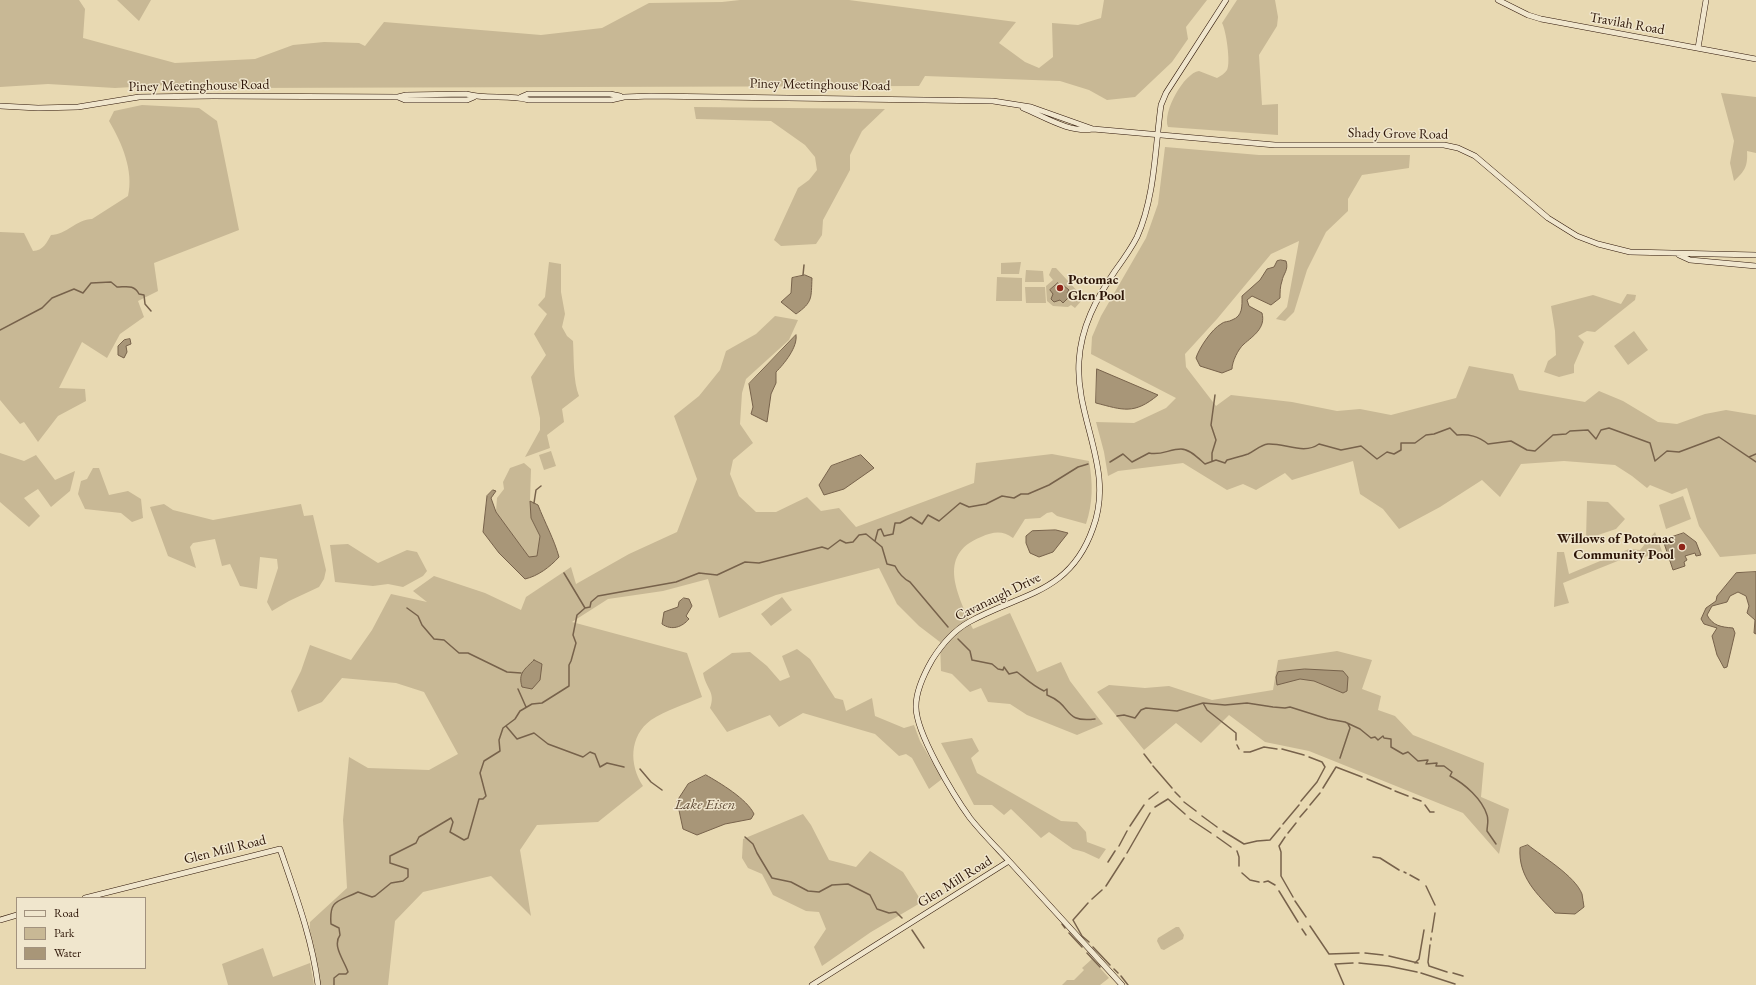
<!DOCTYPE html>
<html>
<head>
<meta charset="utf-8">
<style>
  body { margin:0 }
  #map { position:relative; width:1756px; height:985px; overflow:hidden; background:#e8d9b2; font-family:"EB Garamond",serif }
  canvas { display:block }
  .legend { position:absolute; left:16px; top:897px; width:130px; height:72px; box-sizing:border-box; background:#f0e6cd; border:1px solid #a2927e; margin:0; padding:5px 7px; list-style:none; font-size:12px; color:#2d1507 }
  .legend li { display:flex; align-items:center; gap:8px; height:20px }
  .legend b { width:20px; border:1px solid #a2927e }
</style>
</head>
<body>
<div id="map">
<canvas width="1756" height="985"></canvas>
<ul class="legend">
<li><b style="height:5px;background:#f0e6cd"></b>Road</li>
<li><b style="height:11px;background:#c8b895"></b>Park</li>
<li><b style="height:11px;background:#a89678"></b>Water</li>
</ul>
</div>
<script>
const ctx = document.querySelector('canvas').getContext('2d');
ctx.lineJoin = 'round';
function fill(path, color) {
  ctx.fillStyle = color;
  ctx.fill(path, 'evenodd');
}
function strokePath(path, color, width, dash) {
  ctx.strokeStyle = color;
  ctx.lineWidth = width;
  ctx.lineCap = dash ? 'butt' : 'round';
  ctx.setLineDash(dash || []);
  ctx.stroke(path);
}
function drawText(font, color, halo, rows, align = 'center') {
  ctx.font = font + ' "EB Garamond",serif';
  ctx.lineWidth = 3;
  ctx.setLineDash([]);
  ctx.textBaseline = 'middle';
  ctx.strokeStyle = halo;
  ctx.fillStyle = color;
  for (const [text, x, y, turn = 0] of rows) {
    ctx.save();
    ctx.translate(x, y);
    ctx.rotate((+turn || 0) * Math.PI / 180);
    ctx.textAlign = isNaN(turn) ? turn : align;
    if (halo) ctx.strokeText(text, 0, 0);
    ctx.fillText(text, 0, 0);
    ctx.restore();
  }
}
fill(new Path2D(`
  M0,0h79l6,9 -2,29 92,25 80,-4 38,-14 31,-3 35,1 6,3 19,-24 157,13 61,-7 47,-25 73,-1 18,-2h109l167,22 -17,21 26,19 14,6 14,-11 -1,-34 26,2 23,-7 3,-18h103l-21,27 2,12 -16,23 -37,35 -28,3 -18,-10 -29,-9 -135,-5 -6,10 -679,2 -73,-3 -52,3 -67,-4 -48,3z
  M117,0h34l-12,21z
  M1237,0h38l3,17 -1,9 -18,29 3,50 16,-1v31l-110,-8c-6,-15 16,-54 31,-56l18,7c4,-2 8,-5 10,-8 4,-7 -1,-40 -5,-47z
  M1721,93l35,4v56l-9,-2c1,15 -2,20 -13,30l-4,-18 4,-22z
  M142,105l57,3 18,13 22,109 -85,33 4,28 -20,10 6,16 -24,17 -13,24 -25,-16 -23,46 26,1 1,12 -28,15 -20,26 -14,-20 -4,2 -20,-24v-168l24,1 9,18c10,0 14,-9 18,-16 15,0 26,-16 41,-16l36,-23c6,-25 -6,-53 -19,-75l5,-10z
  M694,107l191,2 -23,22 -12,24v15l-27,50 -1,15 -6,9 -35,2 -7,-6 24,-52 11,-8 8,-10 -2,-13 -10,-12 -34,-24 -75,-2z
  M1165,147l94,8h151l-1,13 -47,7 -14,24v12l-22,21 -19,38 -13,42 -9,9 -9,-2 11,-12 12,-66 -28,13 -54,65 -32,35 1,13 30,39 15,-11 61,7 45,9 23,-2 31,6 65,-17 13,-32 44,8 6,16 66,12 14,-11 24,10 35,21 19,2 28,-10 21,-4 30,5v139l-36,3 -21,-31 -12,-38 -15,6 -22,-9 -3,3 -15,-12 -17,-11 -51,-4 -43,3 -21,33 -18,-17 -42,27 -41,22 -16,-20 -23,-15 -7,-33 -61,19 -7,-7 -29,17 -13,-6 -16,6 -44,-27 -65,8 -10,5 -4,-24 -8,-30 38,1 32,-15 10,-10 -85,-44 1,-17 9,-21 45,-78 12,-34z
  M549,262l12,2v28l4,22 -3,13 5,9 6,5c1,17 0,40 6,55l-17,13 2,13 -17,13 3,13 -25,9 15,-27v-12l-9,-41 15,-22 -12,-21 13,-20 -9,-9 7,-8z
  M1021,262l-2,12h-18v-11z
  M1052,268h4l24,26 -1,3 3,3 -7,8 -4,-3 -3,2 -15,-1 -6,-5 -1,-15 7,-6 -4,-5z
  M1026,270l17,1 1,11h-19z
  M997,277l25,1v23h-26z
  M1025,287h20l1,16h-20z
  M1627,294l9,1 -1,5 -40,32 -8,-1 -9,5 6,6 -10,23v8l-15,4 -15,-5 4,-11 8,-6 -1,-24 -4,-25 42,-11 28,9z
  M775,316l23,4 -9,20 -43,39 -4,14 -2,31 13,19 -20,17 -3,14 9,22 17,16h20l31,-15 14,14 18,-3 17,19 118,-44 2,-20 76,-9 37,7c4,22 4,42 -3,63l-29,-8 -5,-4 -5,1 -7,5 -15,1 -12,19c-11,-8 -20,-6 -32,-1 -46,18 -22,60 -8,92l37,-16 27,59 24,-10 9,19 33,43 -26,11 -50,-20 -17,-11 -22,-2 -7,-14 -11,4 -18,-18 -11,-3 -1,-29 -21,-16 -22,-22 -18,-36 -103,27 -57,23 -11,-39 -45,12 -55,8 -36,23 115,31 15,44c-16,7 -36,13 -51,23 -22,16 -22,45 -8,66l-45,36 -61,3 -17,25 11,66 -40,-40 -68,16 -28,29 -7,64h-70l-9,-45 1,-18 37,-34 -4,-68 6,-63 19,11 61,2 29,-16 -34,-62 -28,-9 -54,-5 -20,24 -24,10 -7,-21 10,-20 9,-26 41,15 21,-30 19,-36 36,8 -14,-11 21,-15 51,17 36,17 5,-13 45,-30 5,17 53,-30 48,-22 20,-53 -23,-63 25,-20 21,-26 6,-19 30,-17z
  M1634,331l14,19 -20,15 -14,-19z
  M551,451l5,15 -12,4 -5,-15z
  M0,453l24,8 12,-6 19,25 20,-9 -5,20 -19,16 -13,-18 -14,9 16,18 -11,11 -29,-25z
  M524,463l7,6 -1,32 1,17 9,18 -3,21h-8l-33,-45 1,-14 7,-9 -1,-7 7,-14z
  M93,468h6l10,27 19,-4 13,8 2,19 -11,4 -11,-9 -36,-4 -7,-15 3,-13 6,-2z
  M1683,496l8,23 -25,10 -7,-24z
  M1587,501l21,1 17,17 -9,10 -30,10z
  M164,504l9,6 40,10 88,-16 3,12 9,-1 13,55 -2,9 -5,8 -30,14 -17,10 -5,-9 11,-34 -1,-9 -17,-2 -3,32 -17,-3 -10,-22 -8,2 -7,-27 -22,4 -3,4 6,21 -28,-12 -18,-49z
  M1655,532l9,25 -10,-4 -16,7 -3,-6 -72,29 6,20 -15,4 3,-55h7l5,22 60,-25 11,1z
  M348,544l30,19 29,-13 10,2 10,19 -4,5 -20,11 -15,-3 -15,2 -38,-4 -5,-37z
  M782,597l10,13 -21,16 -10,-12z
  M797,649l13,10 25,39 8,2 3,11 26,-13 3,18 29,12 10,-3 6,16 22,38 -13,10 -17,-31 -6,-4 -7,2 -24,-22 -72,-21 -24,14 -9,-12 -43,17 -17,-24c6,-16 -4,-19 -7,-35l29,-20 18,-1 17,14 13,15 10,-4 -8,-21z
  M1337,651l35,9 -10,29 19,7 -3,14 17,6 18,19 71,28 -3,34 28,12 -10,45 -36,-41 -154,-62 -44,-9 -36,-27 -28,28 -25,-20 -32,27 -47,-58 12,-7 36,3 24,-2 43,14 61,-10 5,-30z
  M972,738l7,13 -8,7 6,15 84,48 16,1 9,10 1,10 19,7 -7,10 -15,-7 -11,-3 -24,-17 -8,6 -30,-29 -7,6 -12,-10h-18l-33,-62z
  M803,814l8,11 18,35 27,7 14,-16 33,21 19,30 -51,30 -49,34 -8,-19 12,-18 -7,-17 -13,-1 -33,-16 -11,-21 -14,-6 -6,-10 1,-19z
  M1176,927h3l5,8 -1,4 -19,11 -3,-1 -4,-8 1,-3z
  M263,948l10,29 37,-14 4,22h-86l-6,-21z
  M1092,959l17,19 -9,7h-38l5,-5h7l10,-10 -2,-2z`), '#c8b895');
const water = new Path2D(`
  M1281,260l5,1c3,9 -3,13 -4,20 -2,5 -2,12 -2,17l-9,7 -19,-9 -5,4 2,6 13,7c4,15 -9,23 -18,31 -6,5 -12,18 -12,25l-10,4 -22,-7 -4,-8c3,-10 16,-29 25,-34 3,-3 8,-2 11,-4 11,-4 10,-14 10,-24l18,-16 7,-11 7,-2 3,-6z
  M805,275l7,3c-1,20 1,24 -16,36l-15,-12 10,-9 1,-15z
  M1058,283l3,4 2,-2 6,5 -2,3 3,3 -7,7 -3,-3 -6,2 -3,-3 2,-5 -3,-4z
  M796,335c2,12 -12,29 -20,37v11l-5,11 -4,28 -16,-8 2,-7 -4,-23z
  M130,339l1,5 -5,2 1,6 -3,6 -6,-3v-9l6,-6z
  M1097,369l61,26c-24,20 -35,15 -62,8z
  M861,455l13,13 -30,21 -20,6 -5,-10 12,-19z
  M493,490l3,1 -5,7 5,14 33,45 8,-1 3,-20 -9,-18 -1,-17 8,4c7,18 16,34 21,52 -9,10 -21,19 -34,22l-26,-26 -16,-21 4,-36z
  M1056,530l12,3 -15,19 -14,5 -9,-4 -4,-10v-7l6,-5z
  M1684,533l12,9 5,13 -5,1 -1,-3 -10,3 2,4 -3,2 1,4 -12,4 -10,-30z
  M1756,572v62l-2,-1 1,-13 -8,-7 2,-7 -3,-10 -8,-4 -8,4 -3,6 -15,4 -5,9c6,11 14,12 26,13l2,5 -8,34 -3,1 -7,-13 -5,-19 5,-8 -13,-4 -3,-5 5,-11 10,-7 1,-5 19,-23z
  M684,598l5,1 3,7 -6,10 3,3c-7,8 -17,12 -27,5l2,-12 14,-5 1,-5z
  M534,660l8,4 -2,16 -8,9 -10,-2c-4,-14 2,-17 12,-27z
  M1305,669l38,2 5,6 -1,14 -4,2 -29,-12 -14,-2 -23,6 -1,-8 2,-5z
  M706,775c14,8 41,24 48,39l-3,5 -26,5 -28,11 -14,-6 -6,-28 11,-17z
  M1528,845c15,12 47,31 54,49 1,4 1,9 2,13l-9,7 -20,-1c-18,-19 -37,-36 -35,-65z`);
fill(water, '#a89678');
strokePath(water, '#77624b', 1);
strokePath(new Path2D(`
  M803,275l1,-10
  M0,330l42,-22 10,-10 22,-9 9,4 8,-10 20,-1 6,5c9,0 17,-3 22,7l5,1 1,9 6,7
  M1749,457l7,-3
  M1212,461v-8l4,-13 -5,-15 4,-30
  M1110,462l13,-8 9,8 17,-9c11,3 21,-4 32,-4 9,0 18,10 24,15l11,-4 9,3 2,-3c7,-2 15,-4 21,-6 7,-3 12,-9 20,-10 17,-1 36,11 51,0l22,6 20,-4 16,13 10,-7 7,2 7,-4v-7h14l11,-8 8,-1 16,-6 7,7c12,-1 21,1 31,9l23,-3 16,9 8,1 18,-16 13,-1 4,-3 18,-1 8,9 5,-9 8,-2 41,15 5,18 12,-10 12,1 40,-15 37,25
  M534,503l2,-13 5,-4
  M875,541l3,-11 3,-1 3,7 9,-2 2,-11h5l11,-6 11,7 6,-9 11,6 21,-18 9,4 17,-3 16,-8 12,2 7,-4h7l21,-9 29,-18 10,-3
  M564,573l21,35
  M407,608l11,8 4,9 12,14 10,1 15,13h9l39,19 14,1
  M958,639l12,12 2,9 20,4 6,5 5,1 1,-3 5,7 8,-2c9,7 16,14 27,19l3,-2v6c27,11 15,28 48,24
  M518,689l8,18
  M1203,703l4,7 29,23v7
  M1117,716l7,-1 11,3 6,-8 5,-2 31,3 26,-8 22,2 22,-2 26,4 12,1 5,-1 38,12 17,3 15,7 11,9 4,-1 3,3 5,-4 1,2 7,1v8l12,7 5,-2 10,9 10,-1 -2,4 11,-1 -1,3h8l8,6 -2,4c15,8 32,23 37,39 2,5 0,11 0,16l9,13
  M506,726l11,13 17,-6 14,11 35,13 7,-5 5,2 5,13 7,-4 17,4
  M1237,745l2,4
  M1282,749l22,6
  M1244,752h6l14,-5 13,2
  M1144,754l7,9
  M1340,758l10,-30 -2,-4
  M1153,766l19,22
  M640,769l11,13 11,8
  M1367,779l24,10
  M1323,788l13,-21 26,10
  M1395,791l13,5
  M1175,792l5,5
  M1413,798l8,3
  M1149,799l9,-7
  M1301,801l16,-19 8,-15 -3,-5 -13,-5
  M1184,802l12,9
  M1310,805l10,-12
  M1425,805l5,7h4
  M1155,807l13,-8 17,15
  M1202,816l15,11
  M1300,817l7,-8
  M1190,819l21,14
  M1283,824l16,-19
  M1130,826l14,-21
  M1223,831l21,13 13,-3 13,-1 10,-12
  M1288,833l8,-10
  M745,837l8,7 4,9 15,25 19,4 17,9 11,1 13,-7 16,-1 22,11 7,14 12,4 7,-1 6,6
  M1217,837l14,10
  M1285,837l-6,9 2,6v24l12,21
  M1119,846l8,-15
  M1237,851l2,6v9
  M1127,853l23,-40
  M1373,857l7,1 19,12
  M1108,862l7,-11
  M1404,872l2,1
  M1242,873l8,7 9,2
  M1410,875l9,5
  M1264,882l4,-1 7,4
  M1106,886l18,-28
  M1426,886l9,19
  M1279,891l19,31
  M1092,899l10,-9
  M1295,901l11,16
  M1088,903l-15,17 9,16 7,6
  M1062,924l3,4
  M1310,926l19,28 30,-1
  M1302,929l4,6
  M912,930l12,18
  M1432,932l3,-19
  M1069,933l13,14
  M1431,940v-2
  M1430,945l-2,17 1,4 18,6
  M1093,947l17,18
  M1087,953l13,14
  M1365,953l18,2
  M1389,956l29,7
  M1359,963l29,3 29,6
  M1415,963l4,-4 5,-29
  M1114,969l4,4
  M1421,973l34,11
  M1453,973l10,3
  M1121,976l7,9
  M334,985v-7l5,-4h7l2,-2c-4,-12 -16,-26 -8,-37l-1,-7 -8,-4c-2,-25 7,-22 27,-32l14,5 3,-1 16,-13 12,-2 5,-4v-8l-18,-6v-7l26,-13 3,-6 32,-19 2,4 -3,10 14,8 4,-2 11,-39h4l3,-3 -6,-23 4,-12 16,-10 -1,-11 4,-12 12,-9 5,-8 12,-7 10,-1 27,-17v-21l2,-4 5,-18 -3,-8 4,-20 8,-7 5,-1 1,-5 7,-6 78,-14 23,-9 18,2 28,-13 14,1 63,-16 6,2 12,-9 6,3 7,-1 6,-7 7,-1 16,13 5,17 8,2c3,6 9,13 15,16l38,45
  M1344,985l-9,-21 18,-1`), '#77624b', 1.5);
const secondary = new Path2D(`
  M1498,0l30,15 13,4 215,40
  M1698,48l8,-48
  M398,97l7,3h62l7,-3
  M521,97l7,-3h82l10,2
  M0,106l38,2 40,-1 61,-10 74,-1 185,1 8,-2 60,-1c21,6 42,0 63,6h82l13,-3 27,-1 342,5 38,6 62,22
  M1023,108c22,9 46,25 70,21l182,16h169l14,3 17,8 73,62 29,18 21,8 32,8 126,3
  M1679,255l11,5 66,6
  M1009,861c-13,-14 -27,-28 -39,-43 -16,-22 -55,-86 -54,-112 0,-16 8,-32 16,-46 10,-16 21,-29 37,-38 52,-29 101,-28 124,-94 22,-59 -18,-109 -14,-167 2,-34 17,-62 36,-90 8,-11 16,-22 22,-34 18,-40 18,-89 24,-132l5,-12 60,-93
  M85,898l195,-49c15,44 32,89 38,136
  M0,920l17,-5
  M812,985l197,-124 113,124`);
strokePath(secondary, '#2d1507', 6);
strokePath(secondary, '#f0e6cd', 5);
for (const [x, y, r, color] of [
  [1060,288,4,"#8f2418"],
  [1682,547,4,"#8f2418"]
]) {
  const dot = new Path2D();
  dot.arc(x, y, r, 0, 2 * Math.PI);
  ctx.fillStyle = color;
  ctx.fill(dot);
  strokePath(dot, '#f0e6cd', 1.5);
}
drawText('14px', '#2d1507', '#f0e6cd', [
  ["Travilah Road",1627,24,10],
  ["Piney Meetinghouse Road",820,85,1],
  ["Piney Meetinghouse Road",199,86,-1],
  ["Shady Grove Road",1398,134,1],
  ["Cavanaugh Drive",998,597,-26],
  ["Glen Mill Road",225,850,-14],
  ["Glen Mill Road",955,882,-32]
]);
drawText('bold 14px', '#2d1507', '#f0e6cd', [
  ["Potomac",1068,280],
  ["Glen Pool",1068,296],
  ["Willows of Potomac",1674,539,"right"],
  ["Community Pool",1674,555,"right"]
], 'left');
drawText('italic 15px', '#5e4934', '#f0e6cd', [
  ["Lake Eisen",705,805]
]);
</script>
</body>
</html>
